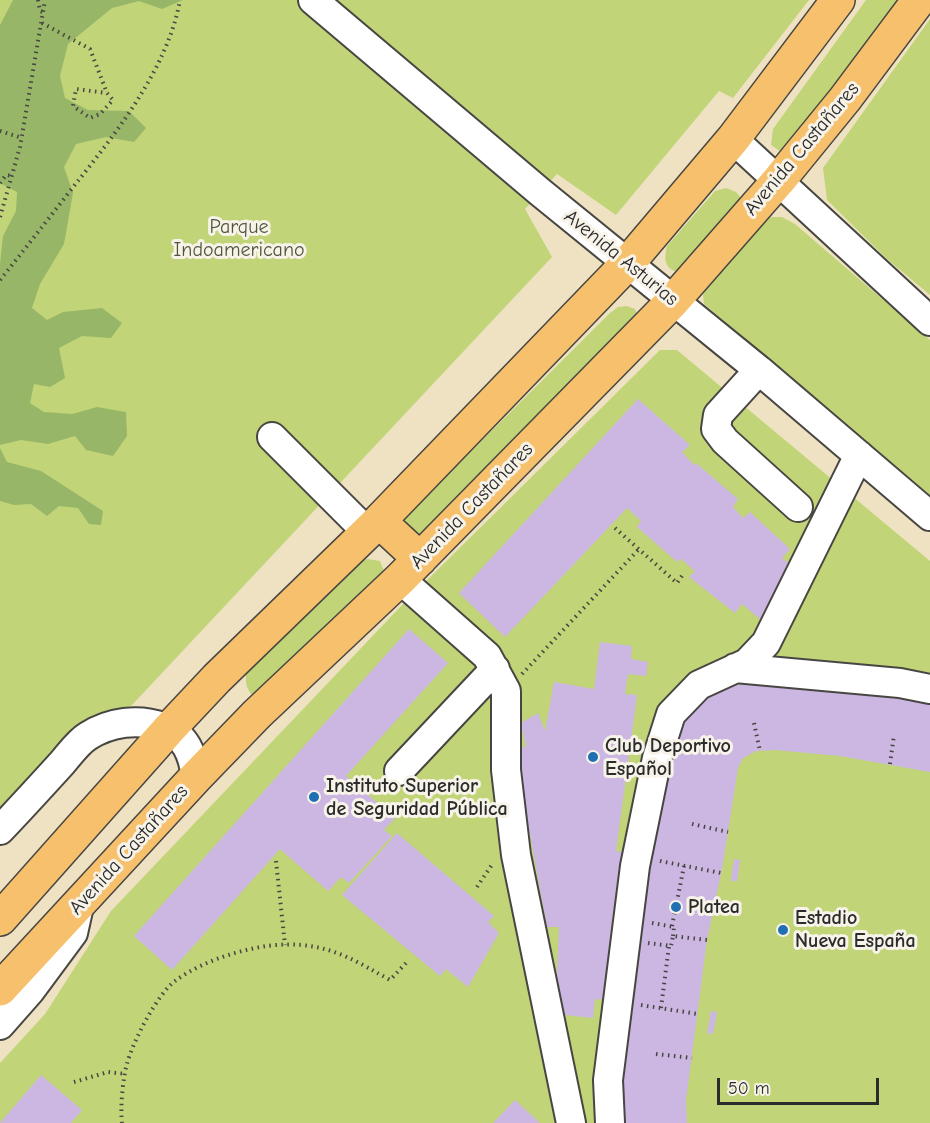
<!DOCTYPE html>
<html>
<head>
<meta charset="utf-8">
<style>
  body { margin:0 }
  #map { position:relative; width:930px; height:1123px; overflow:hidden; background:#eee2c3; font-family:"Comic Neue",sans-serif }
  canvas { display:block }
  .scale { position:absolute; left:717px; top:1078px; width:162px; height:27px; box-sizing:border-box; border:3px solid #2b2b2b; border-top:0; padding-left:8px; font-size:18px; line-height:21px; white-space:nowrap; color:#2b2b2b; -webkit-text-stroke:4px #f7f3e8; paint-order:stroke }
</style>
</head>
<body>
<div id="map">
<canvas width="930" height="1123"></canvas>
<div class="scale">50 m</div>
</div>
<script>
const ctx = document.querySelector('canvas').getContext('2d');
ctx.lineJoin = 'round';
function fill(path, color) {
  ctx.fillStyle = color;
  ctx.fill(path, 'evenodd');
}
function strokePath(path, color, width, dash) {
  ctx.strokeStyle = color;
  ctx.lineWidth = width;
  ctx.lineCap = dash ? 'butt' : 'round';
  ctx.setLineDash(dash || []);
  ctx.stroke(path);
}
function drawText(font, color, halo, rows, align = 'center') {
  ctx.font = font + ' "Comic Neue",sans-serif';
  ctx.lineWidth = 6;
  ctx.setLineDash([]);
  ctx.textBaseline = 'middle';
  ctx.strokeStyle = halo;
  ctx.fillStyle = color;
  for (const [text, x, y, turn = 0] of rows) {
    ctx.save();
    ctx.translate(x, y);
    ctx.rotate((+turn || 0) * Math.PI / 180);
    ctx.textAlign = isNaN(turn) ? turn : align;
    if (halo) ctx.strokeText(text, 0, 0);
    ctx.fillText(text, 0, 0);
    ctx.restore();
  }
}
fill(new Path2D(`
  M0,0h809l-76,98 -14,-7 -103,124 -59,-41 -32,35 27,48 -420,448 -50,21 -82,87z
  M866,0h39l-121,154 -13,-9 2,-16z
  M930,19v276l-43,-36 -60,-59 -4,-32z
  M726,188l10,4 6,7 -64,73c-14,-3 -14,-14 -11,-26l48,-55z
  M771,217h11l13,7 135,116v155l-226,-191 -1,-10 13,-21 45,-51z
  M627,306l8,3 3,8 -216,219 -11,-1 -5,-10 -1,-8 205,-204 8,-6z
  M660,350h17l253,211v562h-930v-60l45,-49 66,-103 292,-307z
  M368,559l12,2 4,10 -1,10 -127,117c-11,-8 -11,-16 -9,-29l110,-108z`), '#c1d578');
fill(new Path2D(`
  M13,0h170l-21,9 -23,-8 -27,7 -44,36 -8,32 5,22 23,12 41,1 17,17 -12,14 -28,-5 -30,7 -12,23 9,26 -9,51 -24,40 -8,24 15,12 16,-8 39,-4 20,15 -11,15 -29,-2 -23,12 6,30 -15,9 -16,-3 -4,19 14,9 28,2 25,-7 29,5 1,24 -14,20 -27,-6 -11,-14 -27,8 -27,-4 -21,5v-181l3,-28 13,-25 1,-19 -17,-9v-158z
  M0,448l7,14 34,9 62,40 -2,14 -12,-1 -11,-16 -19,-2 -12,10 -16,-12 -17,1 -14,-4z`), '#98b668');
fill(new Path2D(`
  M638,399l52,46 -8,7 12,13 2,-2 42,36 -5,8 10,11 7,-6 40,37 -8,9 9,7 -29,56 -20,-17 -7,9 -46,-36 6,-6 -14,-12 -4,3 -40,-35 4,-6 -14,-13 -122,129 -46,-44z
  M409,629l39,34 -102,113 49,42 -11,12 8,6 -43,47 -8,-6 -13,14 -48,-42 -108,121 -38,-34z
  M600,642l32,4 -1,13 17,3 -2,14 -18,-2 -3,20 12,1 -21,156 11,2 -22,147 -10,-1 -2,19 -38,-4 4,-87h-12l-33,-179 12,-1 -5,-24 17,-10 7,18 9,-49 40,7z
  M746,683l140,10 44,9v70l-90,-16 -65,-6 -19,1 -13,7 -5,10 -16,101 -15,71 -21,160 1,23h-72l32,-270 28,-118 12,-18 17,-17 19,-11z
  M397,833l97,83 -6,6 11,11 -31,54 -22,-18 -6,7 -98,-81z
  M734,859l6,1 -3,21h-6z
  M711,1011l6,1 -4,22 -6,-1z
  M41,1075l41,35 -11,13h-71z
  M515,1100l25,23h-47z`), '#cbb7e2');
const minor = new Path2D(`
  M313,0l227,192 219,178 171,146
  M733,139l197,182
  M759,370l-41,45 -2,14 9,12 73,66
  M272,437l95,95
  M400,579l87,77 19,35v79l10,85 55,268
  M735,668l165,15 30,6
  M399,771l96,-102
  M0,830c21,-22 42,-45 62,-67 8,-9 16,-21 26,-27 22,-14 50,-18 75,-9 23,8 30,28 33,50
  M0,1025l30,-34 43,-58 6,-27
  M610,1123l-2,-43 27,-214 22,-108 14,-44 28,-29 48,-22 19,-20 93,-188`);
const major = new Path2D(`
  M379,521l41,38
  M0,919l169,-190 48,-51 162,-157 249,-258 105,-124 105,-139
  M0,989l196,-212 61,-63 143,-135 273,-278 106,-121 66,-81 74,-99`);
const highway = new Path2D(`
  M0,917l4,-3`);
strokePath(minor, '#484642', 32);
strokePath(major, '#484642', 36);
strokePath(highway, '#484642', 36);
strokePath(new Path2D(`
  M38,0l2,11 3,1
  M42,23l48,26 17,44 6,7 -13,14 -10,4 -17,-12 3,-17 31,4
  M0,131l22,7
  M0,183l6,-8 6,1
  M0,217l20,-70 25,-147
  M0,280c25,-31 49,-62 74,-94 42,-53 94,-118 106,-186
  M615,528l62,55 7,-10
  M522,674l117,-125
  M754,723l6,28
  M890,764l4,-29
  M692,824l36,8
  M276,861l9,84
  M660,861l61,12
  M477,887l16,-24
  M652,923l22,4 -1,9
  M672,926l12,-60
  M648,943l23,3 2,-10 34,4
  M641,1005l57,9
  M661,1008l8,-62
  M656,1054l36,4
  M74,1082l34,-10 18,2
  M122,1123c-2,-13 1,-47 5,-59 5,-21 31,-71 48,-83 31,-23 88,-40 126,-36 36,3 58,18 89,35l18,-19`), '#484642', 4, [1.5, 4.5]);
strokePath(minor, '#fff', 28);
strokePath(major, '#f7c06c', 33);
strokePath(highway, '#f7c06c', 33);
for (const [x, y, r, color] of [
  [593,757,6,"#1f6fb2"],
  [314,797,6,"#1f6fb2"],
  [676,907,6,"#1f6fb2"],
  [783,930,6,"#1f6fb2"]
]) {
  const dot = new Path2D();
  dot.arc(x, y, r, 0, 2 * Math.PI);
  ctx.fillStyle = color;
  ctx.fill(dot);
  strokePath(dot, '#f7f3e8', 2);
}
drawText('20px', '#2b2b2b', '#f7f3e8', [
  ["Avenida Castañares",802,149,-50],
  ["Avenida Asturias",621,258,39],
  ["Avenida Castañares",472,506,-46],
  ["Avenida Castañares",129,850,-48]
]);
drawText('20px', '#50563e', '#f7f3e8', [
  ["Parque",239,227],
  ["Indoamericano",239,250]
]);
drawText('bold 20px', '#2b2b2b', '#f7f3e8', [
  ["Club Deportivo",605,746],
  ["Español",605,769],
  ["Instituto Superior",326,786],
  ["de Seguridad Pública",326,809],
  ["Platea",688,907],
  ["Estadio",795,918],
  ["Nueva España",795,941]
], 'left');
</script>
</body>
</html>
